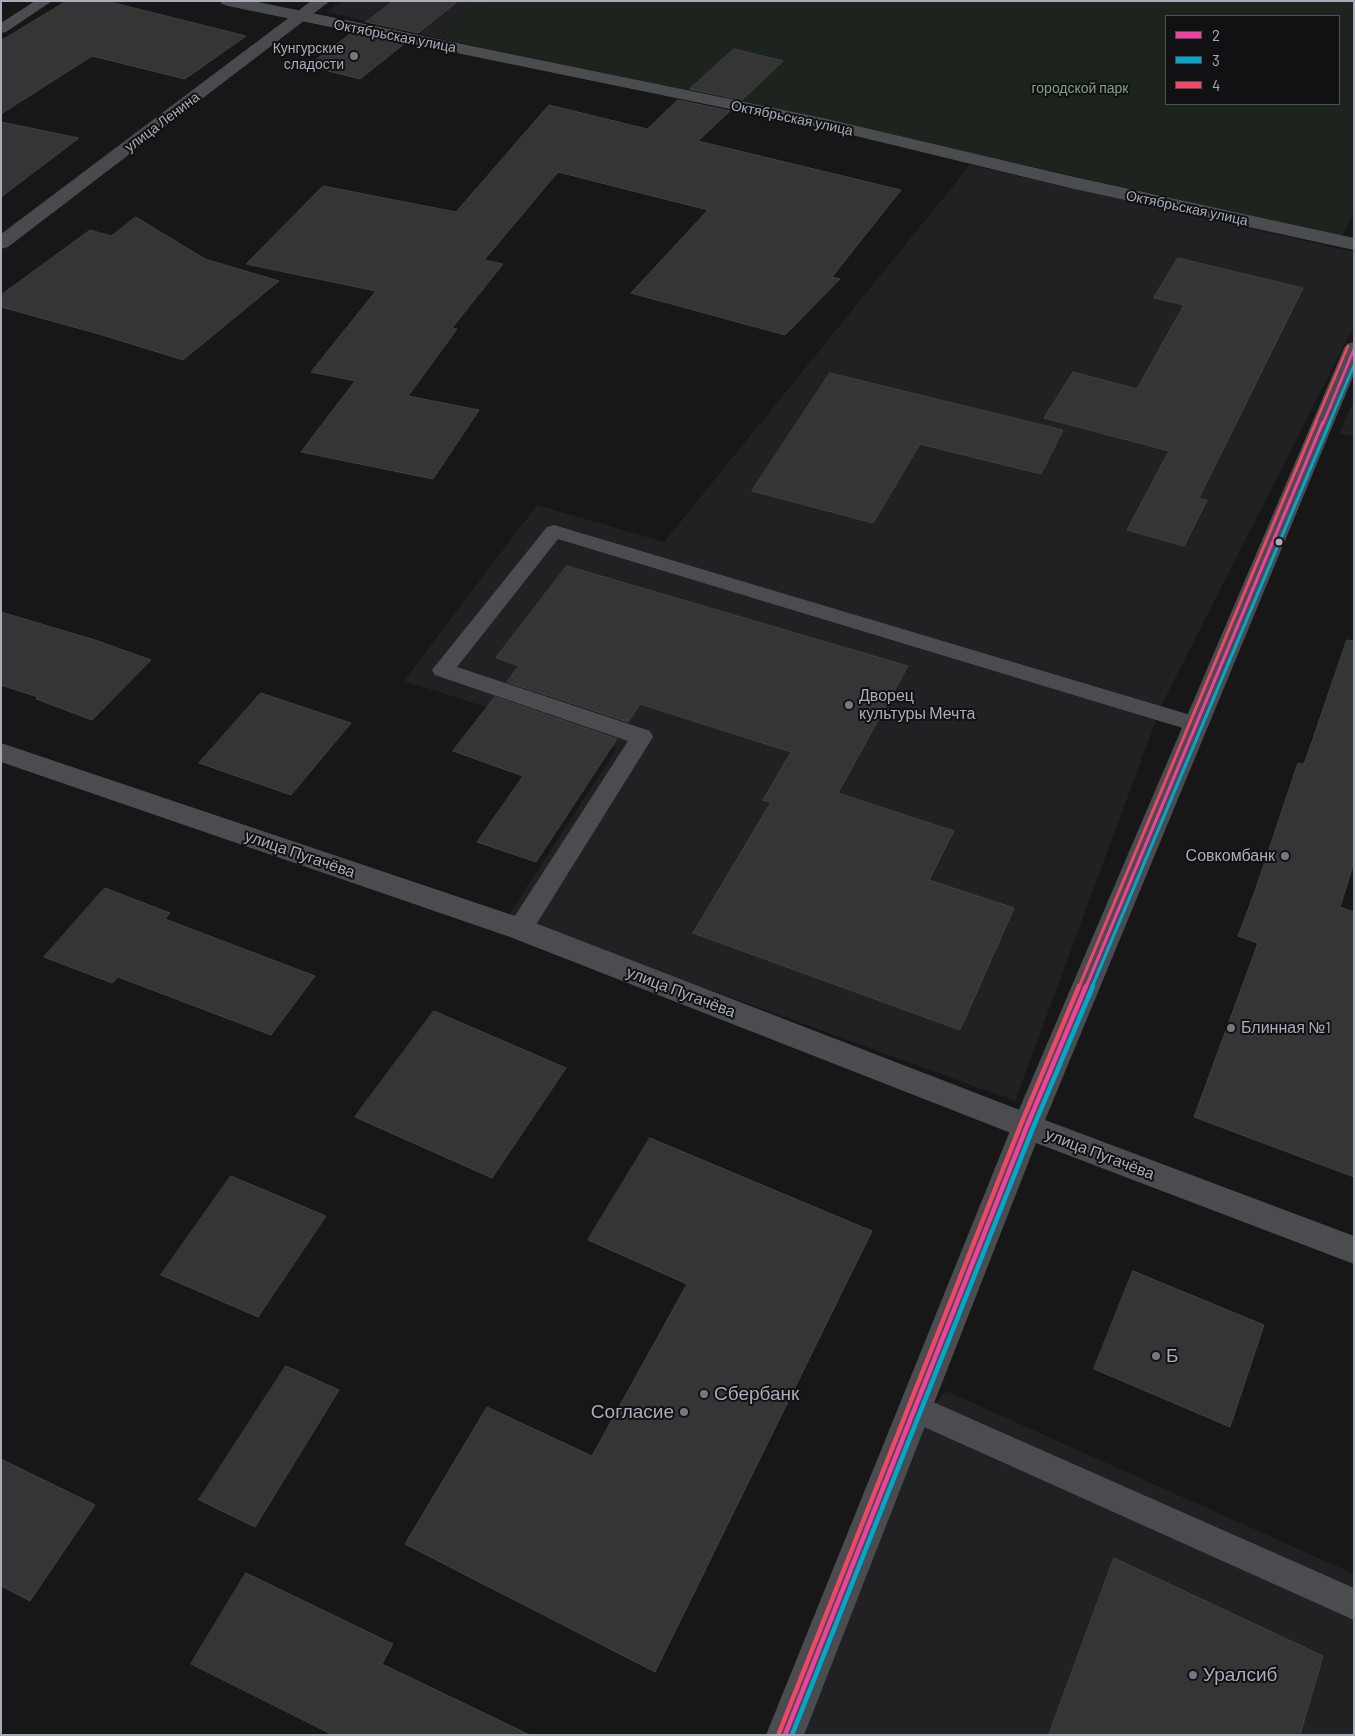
<!DOCTYPE html>
<html>
<head>
<meta charset="utf-8">
<style>
  body { margin:0 }
  #map { position:relative; width:1355px; height:1736px; overflow:hidden; background:#171717; font-family:Barlow,sans-serif }
  canvas { display:block }
  .frame { position:absolute; inset:0; border:2px solid #a8adb8; pointer-events:none }
  .legend { position:absolute; left:1165px; top:15px; width:175px; height:90px; box-sizing:border-box; background:#111113; border:1px solid #4d4f55; margin:0; padding:6px 9px; list-style:none; font-size:15px; color:#a8adb8 }
  .legend li { display:flex; align-items:center; gap:10px; height:25px }
  .legend b { width:25px; border:1px solid #4d4f55 }
</style>
</head>
<body>
<div id="map">
<canvas width="1355" height="1736"></canvas>
<div class="frame"></div>
<ul class="legend">
<li><b style="height:6px;background:#f240a1"></b>2</li>
<li><b style="height:6px;background:#00a9ce"></b>3</li>
<li><b style="height:6px;background:#f34667"></b>4</li>
</ul>
</div>
<script>
const ctx = document.querySelector('canvas').getContext('2d');
ctx.lineJoin = 'round';
function fill(path, color) {
  ctx.fillStyle = color;
  ctx.fill(path, 'evenodd');
}
function strokePath(path, color, width, dash) {
  ctx.strokeStyle = color;
  ctx.lineWidth = width;
  ctx.lineCap = dash ? 'butt' : 'round';
  ctx.setLineDash(dash || []);
  ctx.stroke(path);
}
function drawText(font, color, halo, rows, align = 'center') {
  ctx.font = font + ' Barlow,sans-serif';
  ctx.lineWidth = 4;
  ctx.setLineDash([]);
  ctx.textBaseline = 'middle';
  ctx.strokeStyle = halo;
  ctx.fillStyle = color;
  for (const [text, x, y, turn = 0] of rows) {
    ctx.save();
    ctx.translate(x, y);
    ctx.rotate((+turn || 0) * Math.PI / 180);
    ctx.textAlign = isNaN(turn) ? turn : align;
    if (halo) ctx.strokeText(text, 0, 0);
    ctx.fillText(text, 0, 0);
    ctx.restore();
  }
}
fill(new Path2D(`
  M341,1h143l-46,37 -111,-26z
  M970,165l384,87v74l-192,378 -147,397 -507,-185 109,-168 -213,-67 133,-176 127,37z
  M1354,400v37l-15,-4z
  M946,1391l408,183v161h-567l125,-306z`), '#212123');
fill(new Path2D(`
  M484,1h870v210l-12,25 -554,-124 -350,-74zM1166,16h173v88h-173z`), '#1d241e');
const building = new Path2D(`
  M67,1h39l140,35 -61,43 -93,-23 -91,58v-73z
  M394,1h64l-40,32 -52,-11z
  M352,33l52,11 -44,35 -52,-13z
  M734,49l49,12 -41,39 -52,-11z
  M678,100l52,11 -32,30 203,49 -69,87 8,2 -55,56 -154,-42 77,-83 -150,-38 -74,88 19,4 -51,64 5,1 -49,67 71,14 -46,69 -132,-27 54,-71 -44,-9 65,-81 -130,-27 77,-78 133,26 93,-107 98,24z
  M1,122l78,16 -78,59z
  M136,217l69,42 74,22 -96,79 -84,-26 -98,-27v-12l89,-65 21,6z
  M1178,258l125,30 -104,210 8,2 -23,46 -57,-16 42,-79 -125,-33 29,-46 64,17 47,-84 -30,-7z
  M830,373l233,57 -22,44 -121,-30 -47,79 -121,-32z
  M567,566l341,100 -70,127 116,38 -25,49 85,28 -54,122 -267,-97 78,-131 -8,-2 28,-48 -151,-48 -12,18 -121,-40 12,-16 -23,-8z
  M1,612l94,28 56,20 -59,60 -56,-21 2,-2 -37,-12z
  M1347,640l7,1v221l-14,45 14,5v265l-160,-60 64,-174 -20,-7 17,-45 43,-128 6,1z
  M261,693l90,30 -60,72 -92,-32z
  M495,697l122,42 -81,123 -59,-20 46,-66 -70,-25z
  M105,888l65,25 -5,6 150,57 -44,59 -153,-58 -6,6 -68,-26z
  M434,1011l132,57 -74,110 -137,-61z
  M650,1138l222,93 -217,441 -250,-128 82,-137 105,49 95,-172 -99,-44z
  M231,1176l95,40 -68,101 -97,-42z
  M1133,1271l131,54 -34,102 -136,-58z
  M286,1366l53,24 -84,137 -56,-27z
  M1,1459l94,46 -65,96 -29,-15z
  M1114,1558l209,98 -23,79h-251z
  M246,1573l147,71 -11,20 148,71h-197l-142,-71z`);
fill(building, '#353536');
strokePath(building, '#3f4043', 1);
fill(new Path2D(`
  M35,1h17l-46,31 -5,1v-10z
  M554,525l650,194 3,5 -3,5 -8,3 -638,-193 -101,128 193,64 3,6 -124,199 -9,2 -9,-2 -3,-7 3,-7 117,-181 -193,-66 -3,-5 115,-143z
  M915,1394l439,194v32l-450,-202 -4,-10 4,-10z`), '#4b4c50');
fill(new Path2D(`
  M220,1h33l574,118 243,57 284,62v12l-284,-62 -243,-59 -599,-123 -6,-2z
  M1,743l529,178 508,196 4,9 -4,9 -11,4 -11,-4 -506,-198 -509,-175z`), '#4b4c50');
fill(new Path2D(`
  M1354,342v32l-309,746 309,116v28l-318,-121 -232,592h-38l246,-609 332,-778 3,-4z`), '#4b4c50');
fill(new Path2D(`
  M311,1h19l-322,246 -7,2v-15z`), '#4a4a4e');
strokePath(new Path2D(`
  M1323,424l31,-75`), '#f240a1', 2.5);
strokePath(new Path2D(`
  M1086,987l237,-565`), '#f240a1', 3);
strokePath(new Path2D(`
  M785,1735l242,-609 59,-140`), '#f240a1', 4.5);
strokePath(new Path2D(`
  M1329,424l25,-59`), '#00a9ce', 2.5);
strokePath(new Path2D(`
  M1092,987l238,-565`), '#00a9ce', 3);
strokePath(new Path2D(`
  M792,1735l241,-607 60,-142`), '#00a9ce', 4.5);
strokePath(new Path2D(`
  M1315,424l33,-78`), '#f34667', 2.5);
strokePath(new Path2D(`
  M1079,987l237,-565`), '#f34667', 3);
strokePath(new Path2D(`
  M779,1733l242,-609 58,-138`), '#f34667', 4.5);
for (const [x, y, r, color] of [
  [354,56,5,"#757880"],
  [1279,542,4.5,"#a8adb8"],
  [849,705,5,"#757880"],
  [1285,856,5,"#757880"],
  [1231,1028,5,"#757880"],
  [1156,1356,5,"#757880"],
  [704,1394,5,"#757880"],
  [684,1412,5,"#757880"],
  [1193,1675,5,"#757880"]
]) {
  const dot = new Path2D();
  dot.arc(x, y, r, 0, 2 * Math.PI);
  ctx.fillStyle = color;
  ctx.fill(dot);
  strokePath(dot, '#111113', 2);
}
drawText('14px', '#a8adb8', '#111113', [
  ["Октябрьская улица",395,36,11],
  ["Октябрьская улица",792,118,12],
  ["улица Ленина",162,122,-37],
  ["Октябрьская улица",1187,208,12]
]);
drawText('14px', '#a8adb8', '#111113', [
  ["Кунгурские",344,48],
  ["сладости",344,64]
], 'right');
drawText('14px', '#7fa381', '#111113', [
  ["городской парк",1080,88]
]);
drawText('16px', '#a8adb8', '#111113', [
  ["Дворец",859,696],
  ["культуры Мечта",859,714],
  ["Совкомбанк",1275,856,"right"],
  ["Блинная №1",1241,1028]
], 'left');
drawText('16px', '#a8adb8', '#111113', [
  ["улица Пугачёва",300,854,19],
  ["улица Пугачёва",681,992,21],
  ["улица Пугачёва",1100,1154,21]
]);
drawText('19px', '#a8adb8', '#111113', [
  ["Б",1166,1356],
  ["Сбербанк",714,1394],
  ["Согласие",674,1412,"right"],
  ["Уралсиб",1203,1675]
], 'left');
</script>
</body>
</html>
